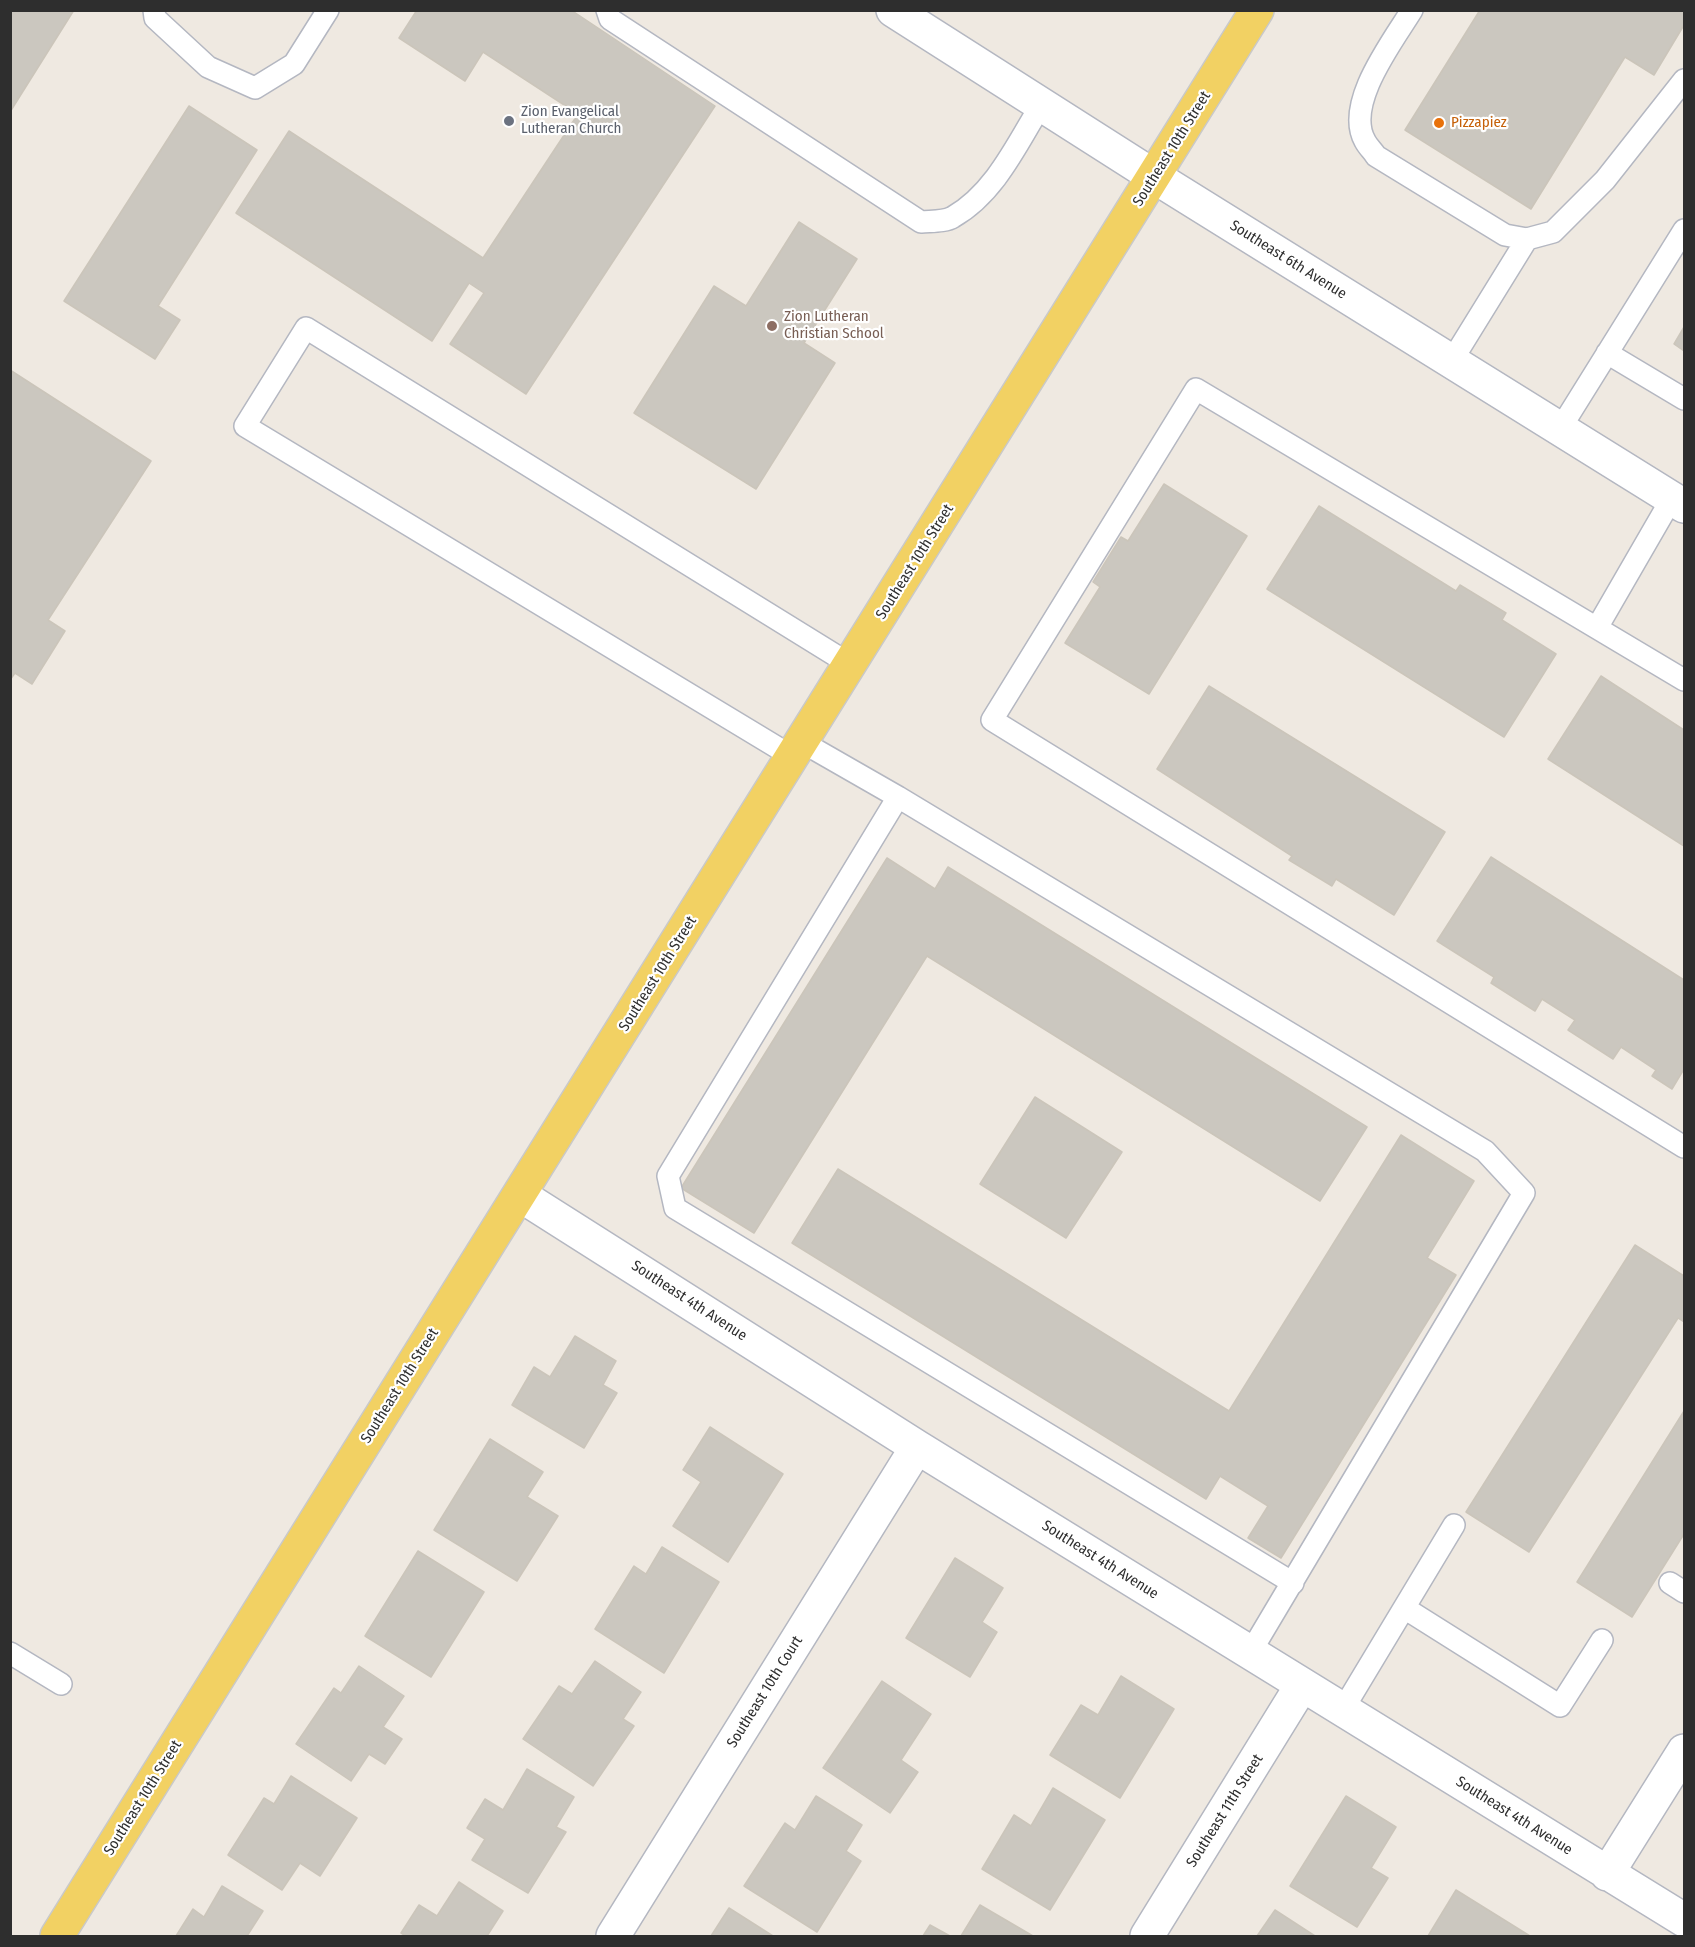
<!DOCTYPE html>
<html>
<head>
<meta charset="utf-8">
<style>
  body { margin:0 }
  #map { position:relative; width:1695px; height:1947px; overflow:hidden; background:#efe9e1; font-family:"Fira Sans Condensed",sans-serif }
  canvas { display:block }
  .frame { position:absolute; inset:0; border:12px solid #2e2e2e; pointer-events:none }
</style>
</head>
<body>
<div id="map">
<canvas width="1695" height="1947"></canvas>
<div class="frame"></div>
</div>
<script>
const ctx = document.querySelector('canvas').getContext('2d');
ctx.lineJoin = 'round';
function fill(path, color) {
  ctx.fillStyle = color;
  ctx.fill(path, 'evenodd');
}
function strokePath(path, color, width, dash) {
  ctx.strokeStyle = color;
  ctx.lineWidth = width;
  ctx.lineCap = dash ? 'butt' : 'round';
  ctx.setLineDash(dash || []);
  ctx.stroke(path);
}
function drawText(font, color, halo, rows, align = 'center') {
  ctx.font = font + ' "Fira Sans Condensed",sans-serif';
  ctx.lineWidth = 4.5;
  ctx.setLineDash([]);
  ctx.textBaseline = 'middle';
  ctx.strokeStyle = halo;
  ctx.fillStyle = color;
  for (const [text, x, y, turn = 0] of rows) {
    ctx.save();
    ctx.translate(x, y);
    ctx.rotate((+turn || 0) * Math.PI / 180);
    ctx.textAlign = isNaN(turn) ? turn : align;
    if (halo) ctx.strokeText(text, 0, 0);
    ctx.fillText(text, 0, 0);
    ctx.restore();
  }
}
const building = new Path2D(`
  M10,10h64l-64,102z
  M417,10h154l144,96 -189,288 -76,-50 34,-51 -15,-10 -37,58 -196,-128 53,-82 194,127 95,-144 -95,-62 -18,29 -66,-43z
  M1480,10h204v15l-30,50 -29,-18 -94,152 -126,-79z
  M189,106l68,44 -99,156 22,14 -25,39 -91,-58z
  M799,222l58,37 -53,84 31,20 -79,126 -122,-76 80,-127 32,20z
  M1684,327v24l-10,-7z
  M10,370l141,91 -103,159 17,11 -33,53 -17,-11 -5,7z
  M1164,484l83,52 -98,158 -84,-51 35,-56 -7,-5 28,-45 7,4z
  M1319,506l137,85 4,-6 46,28 -4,7 54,34 -52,83 -237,-148z
  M1601,676l83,54v116l-136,-87z
  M1209,686l236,146 -51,83 -58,-36 -4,7 -43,-26 3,-4 -135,-87z
  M1491,857l193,123v89l-12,20 -20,-13 4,-6 -35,-23 -8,12 -45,-29 7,-10 -33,-21 -7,12 -44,-28 3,-6 -57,-36z
  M887,858l48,31 13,-22 419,260 -47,74 -393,-245 -173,277 -73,-45z
  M1035,1097l87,55 -56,86 -86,-54z
  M1401,1135l73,46 -47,77 29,17 -175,283 -33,-20 20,-32 -48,-30 -14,23 -414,-256 46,-74 391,242z
  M1635,1245l49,31v46l-6,-4 -149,234 -63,-40z
  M575,1336l41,25 -13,24 14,8 -33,55 -72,-43 22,-38 16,10z
  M1684,1411v123l-52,83 -55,-35z
  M710,1427l73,47 -55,88 -55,-36 28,-44 -18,-12z
  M490,1439l53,33 -16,25 31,19 -41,65 -83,-51z
  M662,1547l57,35 -55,91 -69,-44 39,-63 12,8z
  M418,1551l66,41 -53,85 -66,-41z
  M955,1558l48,30 -21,34 15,10 -27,45 -64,-39z
  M595,1661l46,31 -18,27 11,7 -41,60 -70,-47 36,-53 13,8z
  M359,1666l45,30 -21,31 19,12 -17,25 -16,-10 -18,27 -55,-37 38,-56 7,5z
  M1121,1676l53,33 -54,89 -70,-43 31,-50 17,10z
  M882,1681l49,33 -30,46 17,12 -28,41 -67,-45z
  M527,1769l47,28 -18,30 10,5 -38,61 -56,-33 13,-21 -18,-11 18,-29 18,11z
  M291,1776l66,42 -37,58 -20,-13 -18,27 -54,-35 36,-57 10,6z
  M1053,1788l52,32 -55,90 -68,-41 32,-54 17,11z
  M816,1796l46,29 -16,26 15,10 -44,71 -73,-46 41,-63 10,7z
  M1346,1796l50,31 -25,41 17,10 -31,49 -67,-41z
  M459,1882l44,29 -16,25h-81l-5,-3 18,-28 18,11z
  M222,1886l41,25 -16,25h-71l17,-27 11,8z
  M1456,1890l74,46h-102z
  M980,1905l53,31h-72z
  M729,1908l44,28h-62z
  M1275,1910l40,26h-58z
  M930,1925l20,11h-27z`);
fill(building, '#cbc7bf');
strokePath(building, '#cbc5ba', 1.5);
const service = new Path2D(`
  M154,10l1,8 53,49 47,21 39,-24 34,-54
  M607,10l3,9 311,203c10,-1 24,0 32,-5 42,-24 64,-73 88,-112
  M1412,10c-19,31 -68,94 -47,131 3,6 8,10 11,15l129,79 22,4 26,-7 52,-52 79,-100
  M1607,353l77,46
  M1451,362l76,-123
  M1560,429l124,-199
  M1598,626l74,-128
  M1684,680l-488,-291 -204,331 692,427
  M802,742l96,55
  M793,757l-548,-331 61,-98 545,337
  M1670,1583l14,9
  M1406,1609l154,97 42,-66
  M10,1653l51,31
  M1250,1653l274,-460 -39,-42 -587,-354 -230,379 7,32 618,375
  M1342,1711l112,-186`);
const minor = new Path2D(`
  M893,10l262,167 529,329
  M520,1195l397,252 767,473
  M1607,1874l77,-123
  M613,1936l304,-489
  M1147,1936l155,-251`);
const primary = new Path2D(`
  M57,1936l1200,-1926`);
strokePath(service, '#b4b7c1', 24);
strokePath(minor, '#b4b7c1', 36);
strokePath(primary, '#c9c9c9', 36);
strokePath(service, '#fff', 21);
strokePath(minor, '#fff', 33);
strokePath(primary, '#f2d163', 33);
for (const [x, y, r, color] of [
  [509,121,6,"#6b7280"],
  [1439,123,6,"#e8710a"],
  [772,326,6,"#8d6e63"]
]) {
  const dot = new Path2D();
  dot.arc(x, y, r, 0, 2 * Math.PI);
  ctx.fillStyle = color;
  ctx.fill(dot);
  strokePath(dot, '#fff', 2);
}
drawText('15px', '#5b616d', '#fff', [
  ["Zion Evangelical",521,112],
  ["Lutheran Church",521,129]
], 'left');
drawText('15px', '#c56008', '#fff', [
  ["Pizzapiez",1451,123]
], 'left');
drawText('15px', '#2e2e2e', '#fff', [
  ["Southeast 10th Street",1172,149,-58],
  ["Southeast 6th Avenue",1288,260,32],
  ["Southeast 10th Street",915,562,-58],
  ["Southeast 10th Street",658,974,-58],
  ["Southeast 4th Avenue",689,1301,33],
  ["Southeast 10th Street",400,1386,-58],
  ["Southeast 4th Avenue",1100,1560,32],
  ["Southeast 10th Court",765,1692,-58],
  ["Southeast 10th Street",143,1798,-58],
  ["Southeast 11th Street",1225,1811,-58],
  ["Southeast 4th Avenue",1514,1816,32]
]);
drawText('15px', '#785e54', '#fff', [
  ["Zion Lutheran",784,317],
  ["Christian School",784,334]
], 'left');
</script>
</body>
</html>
